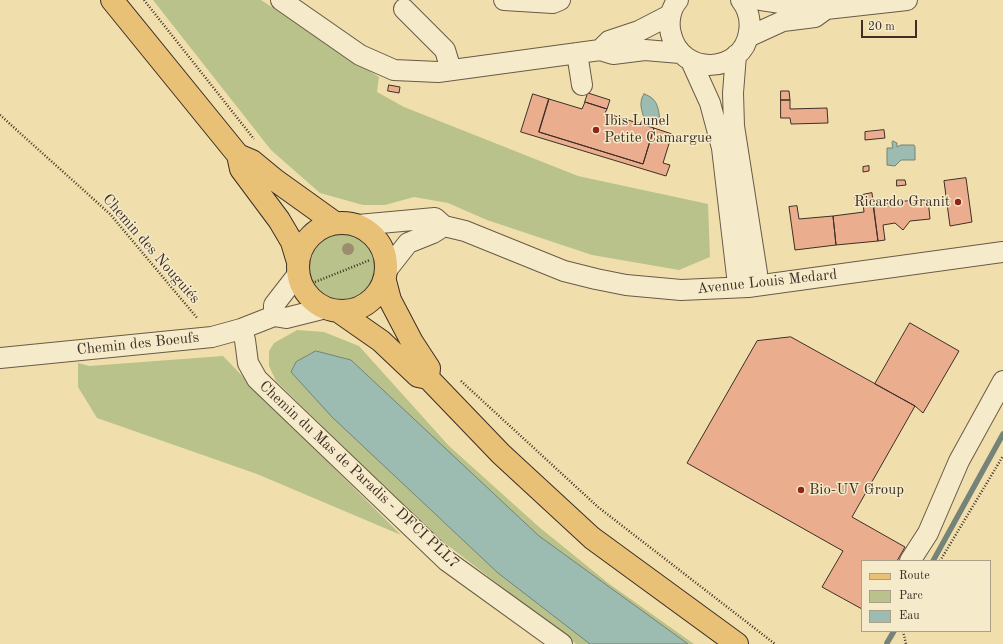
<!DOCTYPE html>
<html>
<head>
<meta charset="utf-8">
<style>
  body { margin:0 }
  #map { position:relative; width:1003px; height:644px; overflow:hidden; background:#f0dfac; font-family:"Old Standard TT",serif }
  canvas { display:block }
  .legend { position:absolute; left:861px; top:560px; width:130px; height:72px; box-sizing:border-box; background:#f5eac9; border:1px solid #ac9f87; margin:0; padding:5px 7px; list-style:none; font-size:12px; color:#3e2e25 }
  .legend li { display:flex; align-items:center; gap:8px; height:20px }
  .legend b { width:20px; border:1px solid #ac9f87 }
  .scale { position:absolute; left:861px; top:20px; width:56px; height:18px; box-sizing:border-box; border:2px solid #3e2e25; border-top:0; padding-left:5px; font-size:12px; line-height:14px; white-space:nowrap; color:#3e2e25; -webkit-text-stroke:3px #f5eac9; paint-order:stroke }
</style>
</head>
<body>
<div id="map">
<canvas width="1003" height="644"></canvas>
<ul class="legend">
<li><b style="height:5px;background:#e8c076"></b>Route</li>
<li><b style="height:11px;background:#b9c28a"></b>Parc</li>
<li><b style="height:11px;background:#9cbbb1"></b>Eau</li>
</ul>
<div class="scale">20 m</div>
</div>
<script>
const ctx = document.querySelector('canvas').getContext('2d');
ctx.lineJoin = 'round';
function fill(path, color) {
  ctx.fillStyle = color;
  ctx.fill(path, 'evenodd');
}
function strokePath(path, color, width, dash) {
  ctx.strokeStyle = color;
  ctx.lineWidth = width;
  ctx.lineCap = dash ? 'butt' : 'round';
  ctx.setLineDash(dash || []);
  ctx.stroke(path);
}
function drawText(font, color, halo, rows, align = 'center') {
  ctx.font = font + ' "Old Standard TT",serif';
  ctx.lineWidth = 3;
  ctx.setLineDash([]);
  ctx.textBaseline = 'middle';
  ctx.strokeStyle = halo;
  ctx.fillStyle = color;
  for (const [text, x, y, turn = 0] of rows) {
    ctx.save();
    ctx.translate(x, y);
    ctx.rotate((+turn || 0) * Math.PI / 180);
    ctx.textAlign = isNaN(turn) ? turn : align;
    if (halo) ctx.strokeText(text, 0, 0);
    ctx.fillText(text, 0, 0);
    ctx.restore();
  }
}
fill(new Path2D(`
  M153,0h108l118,77 -2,15 27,15 174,69 130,28 2,53 -31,13 -87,-15 -105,-35 -39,-17 -34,-6 -29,8h-22l-43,-12 -49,-43z
  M308 269a35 35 0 1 1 70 0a35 35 0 1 1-70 0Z
  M297,330l27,2 35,14 90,100 90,81 69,56 86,61h-118l-143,-110 -157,-153 -7,-15v-15l5,-8z
  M223,356l29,30 149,149 -144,-61 -160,-56 -19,-31v-24l11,3z`), '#b9c28a');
const water = new Path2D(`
  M644,94c16,5 14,17 17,32l-16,-5c-3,-10 -7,-18 -1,-27z
  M893,141l4,2v4l4,-2h13l1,2v13h-14l-6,6 -8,-1v-17h6l-1,-5z
  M316,351l35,9 188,176 149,108h-98l-92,-71 -166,-156 -41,-45 5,-10z`);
fill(water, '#9cbbb1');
strokePath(water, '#768379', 1);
strokePath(new Path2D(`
  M933,561l70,-127
  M887,643l7,-12`), '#768379', 5.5);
const building = new Path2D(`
  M389,85l11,2 -1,6 -11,-2z
  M781,91h8l1,9h-9z
  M588,93l22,7 -3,9 -22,-7z
  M533,94l16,5 -10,33 104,32 11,-36 18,6 -9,29 7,2 -4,11 -145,-44z
  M549,99l33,10 3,-7 22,7 -2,4 49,15 -11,36 -104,-32z
  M781,100h9v9l37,-1 1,15 -37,1 -1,-6h-9z
  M884,130l1,8 -20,2v-8z
  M869,166v5l-6,1v-5z
  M966,178l6,44 -22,4 -6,-45z
  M897,180h8l1,5 -9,1z
  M872,193l6,48 -42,4 -3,-29 31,-4 -2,-17z
  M862,195l1,8 -7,1 -1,-8z
  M928,199l2,20 -20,2 -7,9 -8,-7 -12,2 2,15 -7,1 -5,-36z
  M797,206l2,13 34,-3 3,29 -41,5 -6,-43z
  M910,323l49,28 -36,62 -8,-7 -40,-22z
  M791,337l124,69 -63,111 53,30 -8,14h-35v48l-40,-22 21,-36 -156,-88 70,-122z`);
fill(building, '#eaae8e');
strokePath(building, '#3e2e25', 1);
const minor = new Path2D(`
  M281,0l79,55 34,15 44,2 162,-22 13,4 32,-4 35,3
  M504,0l49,3 7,-3
  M678,0c-8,9 -10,23 -7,34 10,43 72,40 78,-2 2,-12 -1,-23 -8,-32
  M761,0l20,3 34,1 11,5 81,-9
  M404,9l41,41 6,20
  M748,37l35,-16 32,-4 11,-8
  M600,50l9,-9 30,-10 31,-16
  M577,53l5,32
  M736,55l-3,38 1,33 23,147 -9,14
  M691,61l19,42 12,45 15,128 11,11
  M358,225l77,-7 9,8 21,5 99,40 32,8 30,6 55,5 67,-3 255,-35
  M386,271l22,-28 25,-10 11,-7
  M274,316l12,2 40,-10
  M274,316v-11l24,-31
  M241,329l4,11 3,23 9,16 190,182 115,83
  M0,358l212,-21 29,-8 33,-13
  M910,561l18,-28 31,-72 44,-80`);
const major = new Path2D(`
  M112,0l126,155 3,14 38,51 13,22 6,20
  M238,155l14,6 23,19 60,43
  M298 267a44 44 0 1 1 88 0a44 44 0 1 1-88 0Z
  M385,281l5,19 22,42 17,26 -1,10
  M338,311l43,30 37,35 10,2 73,76 91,84 145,106`);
strokePath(minor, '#6a5a47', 22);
strokePath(major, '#3e2e25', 24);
strokePath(new Path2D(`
  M144,0l110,139
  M0,115l110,99 88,105
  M315,282l55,-22
  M461,381l137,126 177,137
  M940,561l63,-105
  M903,631l3,13`), '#3e2e25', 2.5, [1, 2]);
strokePath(minor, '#f5eac9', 20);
strokePath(major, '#e8c076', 22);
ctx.fillStyle = '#9c8e6d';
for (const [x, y] of [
  [348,249]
]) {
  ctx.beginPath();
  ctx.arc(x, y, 6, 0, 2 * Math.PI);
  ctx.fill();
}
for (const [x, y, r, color] of [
  [596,130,4,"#8f2418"],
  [958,202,4,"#8f2418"],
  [801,490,4,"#8f2418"]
]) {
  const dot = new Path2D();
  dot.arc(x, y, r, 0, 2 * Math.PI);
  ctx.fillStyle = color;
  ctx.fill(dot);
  strokePath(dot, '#f5eac9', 1.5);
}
drawText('15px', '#3e2e25', '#f5eac9', [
  ["Ibis Lunel",604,121],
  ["Petite Camargue",604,138],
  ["Ricardo Granit",950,202,"right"],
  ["Bio-UV Group",809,490]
], 'left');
drawText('15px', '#3e2e25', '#f5eac9', [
  ["Chemin des Nouguiés",151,249,49],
  ["Avenue Louis Medard",767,282,-6],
  ["Chemin des Boeufs",138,344,-6],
  ["Chemin du Mas de Paradis - DFCI PLL7",359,475,43]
]);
</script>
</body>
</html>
